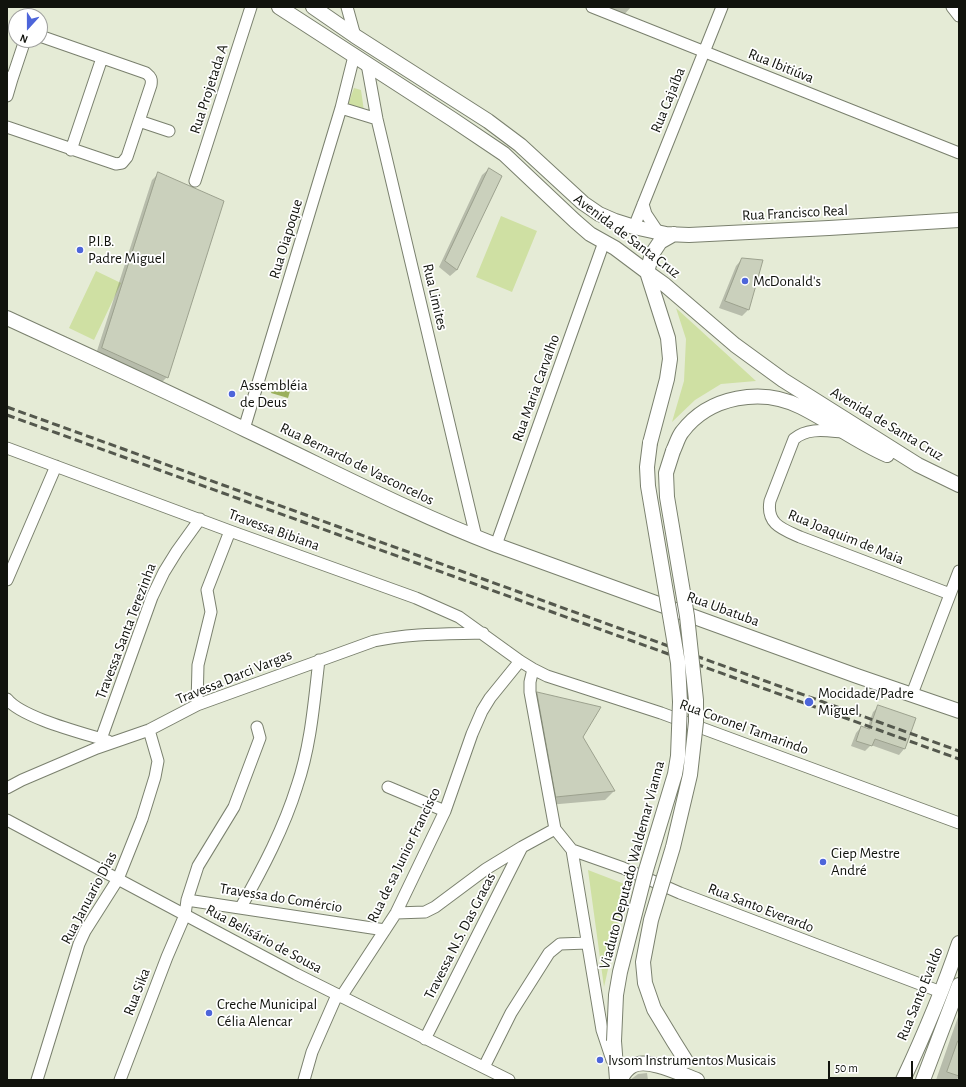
<!DOCTYPE html>
<html>
<head>
<meta charset="utf-8">
<style>
  body { margin:0 }
  #map { position:relative; width:966px; height:1087px; overflow:hidden; background:#e5ebd6; font-family:"Alegreya Sans",sans-serif }
  canvas { display:block }
  .frame { position:absolute; inset:0; border:8px solid #11130d; pointer-events:none }
  .north { position:absolute; left:8px; top:8px; width:40px; height:40px; box-sizing:border-box; background:#fff; border:1px solid #a0a19e; border-radius:50%; rotate:201deg; font-size:11px; font-weight:700; line-height:16px; text-align:center; color:#11130d }
  .north::after { content:''; display:block; margin:auto; width:14px; height:18px; background:#4d65da; clip-path:polygon(50% 0,100% 100%,50% 72%,0 100%) }
  .scale { position:absolute; left:828px; top:1061px; width:85px; height:18px; box-sizing:border-box; border:2px solid #11130d; border-top:0; padding-left:5px; font-size:12px; line-height:14px; white-space:nowrap; color:#11130d; -webkit-text-stroke:3px #fff; paint-order:stroke }
</style>
</head>
<body>
<div id="map">
<canvas width="966" height="1087"></canvas>
<div class="frame"></div>
<div class="north">N</div>
<div class="scale">50 m</div>
</div>
<script>
const ctx = document.querySelector('canvas').getContext('2d');
ctx.lineJoin = 'round';
function fill(path, color) {
  ctx.fillStyle = color;
  ctx.fill(path, 'evenodd');
}
function strokePath(path, color, width, dash) {
  ctx.strokeStyle = color;
  ctx.lineWidth = width;
  ctx.lineCap = dash ? 'butt' : 'round';
  ctx.setLineDash(dash || []);
  ctx.stroke(path);
}
function drawText(font, color, halo, rows, align = 'center') {
  ctx.font = font + ' "Alegreya Sans",sans-serif';
  ctx.lineWidth = 3.5;
  ctx.setLineDash([]);
  ctx.textBaseline = 'middle';
  ctx.strokeStyle = halo;
  ctx.fillStyle = color;
  for (const [text, x, y, turn = 0] of rows) {
    ctx.save();
    ctx.translate(x, y);
    ctx.rotate((+turn || 0) * Math.PI / 180);
    ctx.textAlign = isNaN(turn) ? turn : align;
    if (halo) ctx.strokeText(text, 0, 0);
    ctx.fillText(text, 0, 0);
    ctx.restore();
  }
}
fill(new Path2D(`
  M354,88l7,2 3,21 -17,-4z
  M501,216l36,15 -25,61 -36,-15z
  M96,271l25,12 -27,57 -25,-12z
  M676,308l80,73 -35,3 -26,16 -23,22 12,-41 2,-42z
  M588,870l39,15 -23,102z`), '#cfe0a3');
fill(new Path2D(`
  M275,382l16,6 -3,10 -17,-5z`), '#9bb05c');
fill(new Path2D(`
  M594,7h37l-10,11z
  M489,169l11,8 -43,93 -7,6 -11,-9 43,-92z
  M159,173l8,204 -7,7 -64,-30 56,-174z
  M742,259l6,51 -6,6 -23,-8 17,-42z
  M537,693l45,44 32,54 -9,9 -57,5 -19,-103z
  M879,706l36,13 -11,30 -5,6 -28,-10 -6,6 -14,-5 5,-13 5,-6 6,2 6,-17z
  M959,1014v63l-3,3h-20z
  M647,1073l1,7h-18l8,-6z`), '#0003');
const building = new Path2D(`
  M489,168l13,8 -45,94 -12,-9z
  M158,172l66,29 -56,177 -66,-30z
  M742,258l21,2 -14,50 -24,-9z
  M537,692l64,15 -18,30 32,54 -59,6z
  M878,705l38,13 -11,31 -30,-10 -3,7 -16,-5 5,-15 8,3z
  M958,1041h1v35l-12,-4z`);
fill(building, '#cad0bc');
strokePath(building, '#9ca18e', 1);
const minor = new Path2D(`
  M347,7l8,29
  M592,7l367,146
  M952,7l7,9
  M40,36l106,37c5,4 6,6 5,12l-12,36 30,10
  M367,64l10,55 99,418
  M7,77l5,2 13,-39
  M7,96l5,-17
  M341,108l36,11
  M7,127l109,37 6,-1 5,-6 12,-36
  M71,150l31,-92
  M195,181l56,-174
  M643,204l3,10 12,18
  M634,227l88,-220
  M244,429l97,-321 13,-52
  M843,432c-16,-1 -35,-5 -49,7l-24,62c-4,23 12,28 30,36l150,57
  M7,448l223,83 186,67 43,19 61,44 13,8 14,7 114,37 298,110
  M496,545l108,-303
  M7,580l49,-114
  M533,669l-3,13v10l25,137 17,21 30,180 10,30
  M912,694l47,-123
  M7,699c15,19 76,34 101,42
  M197,705l1,-40 13,-53 -4,-22 23,-59
  M101,739l51,-142 12,-25 13,-21 23,-32
  M388,787l57,24
  M7,788l15,-8 75,-32 52,-18 48,-25 177,-64c36,-8 72,-7 109,-8
  M7,820l289,154 213,106
  M572,850l51,18 57,25 261,99
  M187,900l11,-34 36,-59 26,-69 -3,-11
  M241,907c22,-39 43,-79 56,-121 14,-41 17,-84 22,-126
  M396,913l29,-1 10,-5 51,-38 36,-22 33,-18
  M341,997l55,-84 49,-102 27,-77 10,-23 8,-13 30,-37
  M425,1039l97,-192
  M484,1067l27,-54 38,-60 11,-9 27,-1
  M37,1080l42,-136 6,-13 33,-52 24,-60 13,-42 3,-16 -9,-31
  M120,1080l47,-123 18,-42 2,-15 198,30
  M304,1080l8,-28 25,-57`);
const major = new Path2D(`
  M279,7l173,112 52,35 71,67 15,13 25,14 32,24 18,13 70,60 48,35 135,85 41,20
  M313,7l42,29 133,85 32,24 63,58 16,11 16,7 19,6 32,7 23,1 140,-7 130,-8
  M7,318c80,37 160,73 239,112 83,39 164,82 250,115l361,131 102,35
  M650,443l17,-64 3,-20 -2,-21 -21,-66 5,-18 8,-12 14,-8
  M673,451c3,-6 5,-14 9,-19 27,-36 80,-45 119,-25 30,15 56,35 86,48
  M614,1041l3,39
  M620,1080c3,-5 6,-11 12,-14 15,-9 49,8 65,14
  M903,1080c21,-45 40,-90 56,-137
  M923,1080l36,-95`);
strokePath(minor, '#7a806e', 13);
strokePath(major, '#7a806e', 16);
strokePath(minor, '#fff', 11);
strokePath(major, '#fff', 14);
strokePath(new Path2D(`
  M7,407l952,344
  M7,415l952,344`), '#54584d', 3, [8, 4]);
const majorBridge = new Path2D(`
  M673,451l-7,22 1,24 20,119 9,84v22l-6,53 -17,72 -22,73 -8,42 2,21 9,26 20,33 12,19
  M614,1041l2,-46 4,-23 26,-102 29,-96 3,-18 2,-54 -2,-39 -30,-177 -1,-19 3,-24`);
strokePath(majorBridge, '#7a806e', 16, []);
strokePath(majorBridge, '#fff', 14);
for (const [x, y, r, color] of [
  [80,250,4,"#4d65da"],
  [745,281,4,"#4d65da"],
  [232,394,4,"#4d65da"],
  [809,702,5,"#4d65da"],
  [823,862,4,"#4d65da"],
  [209,1013,4,"#4d65da"],
  [600,1060,4,"#4d65da"]
]) {
  const dot = new Path2D();
  dot.arc(x, y, r, 0, 2 * Math.PI);
  ctx.fillStyle = color;
  ctx.fill(dot);
  strokePath(dot, '#fff', 1.5);
}
drawText('15px', '#11130d', '#fff', [
  ["Rua Ibitiúva",781,66,22],
  ["Rua Projetada A",209,89,-72],
  ["Rua Cajaíba",668,100,-68],
  ["Rua Francisco Real",795,213,-3],
  ["Avenida de Santa Cruz",627,236,37],
  ["Rua Oiapoque",286,239,-73],
  ["Rua Limites",435,297,77],
  ["Rua Maria Carvalho",536,388,-70],
  ["Avenida de Santa Cruz",887,424,31],
  ["Rua Bernardo de Vasconcelos",357,464,26],
  ["Travessa Bibiana",274,530,20],
  ["Rua Joaquim de Maia",846,537,22],
  ["Rua Ubatuba",723,609,20],
  ["Travessa Santa Terezinha",126,631,-69],
  ["Travessa Darci Vargas",234,677,-22],
  ["Rua Coronel Tamarindo",744,727,20],
  ["Rua de sa Junior Francisco",404,855,-64],
  ["Viaduto Deputado Waldemar Vianna",632,865,-75],
  ["Rua Januario Dias",89,898,-62],
  ["Travessa do Comércio",281,898,9],
  ["Rua Santo Everardo",761,908,21],
  ["Travessa N.S. Das Gracas",460,936,-63],
  ["Rua Belisário de Sousa",264,939,28],
  ["Rua Sika",137,992,-69],
  ["Rua Santo Evaldo",920,994,-68]
]);
drawText('15px', '#11130d', '#fff', [
  ["P.I.B.",88,241],
  ["Padre Miguel",88,258],
  ["McDonald's",753,281],
  ["Assembléia",240,385],
  ["de Deus",240,402],
  ["Mocidade/Padre",818,693],
  ["Miguel",818,710],
  ["Ciep Mestre",831,853],
  ["André",831,870],
  ["Creche Municipal",217,1004],
  ["Célia Alencar",217,1021],
  ["Ivsom Instrumentos Musicais",608,1060]
], 'left');
</script>
</body>
</html>
